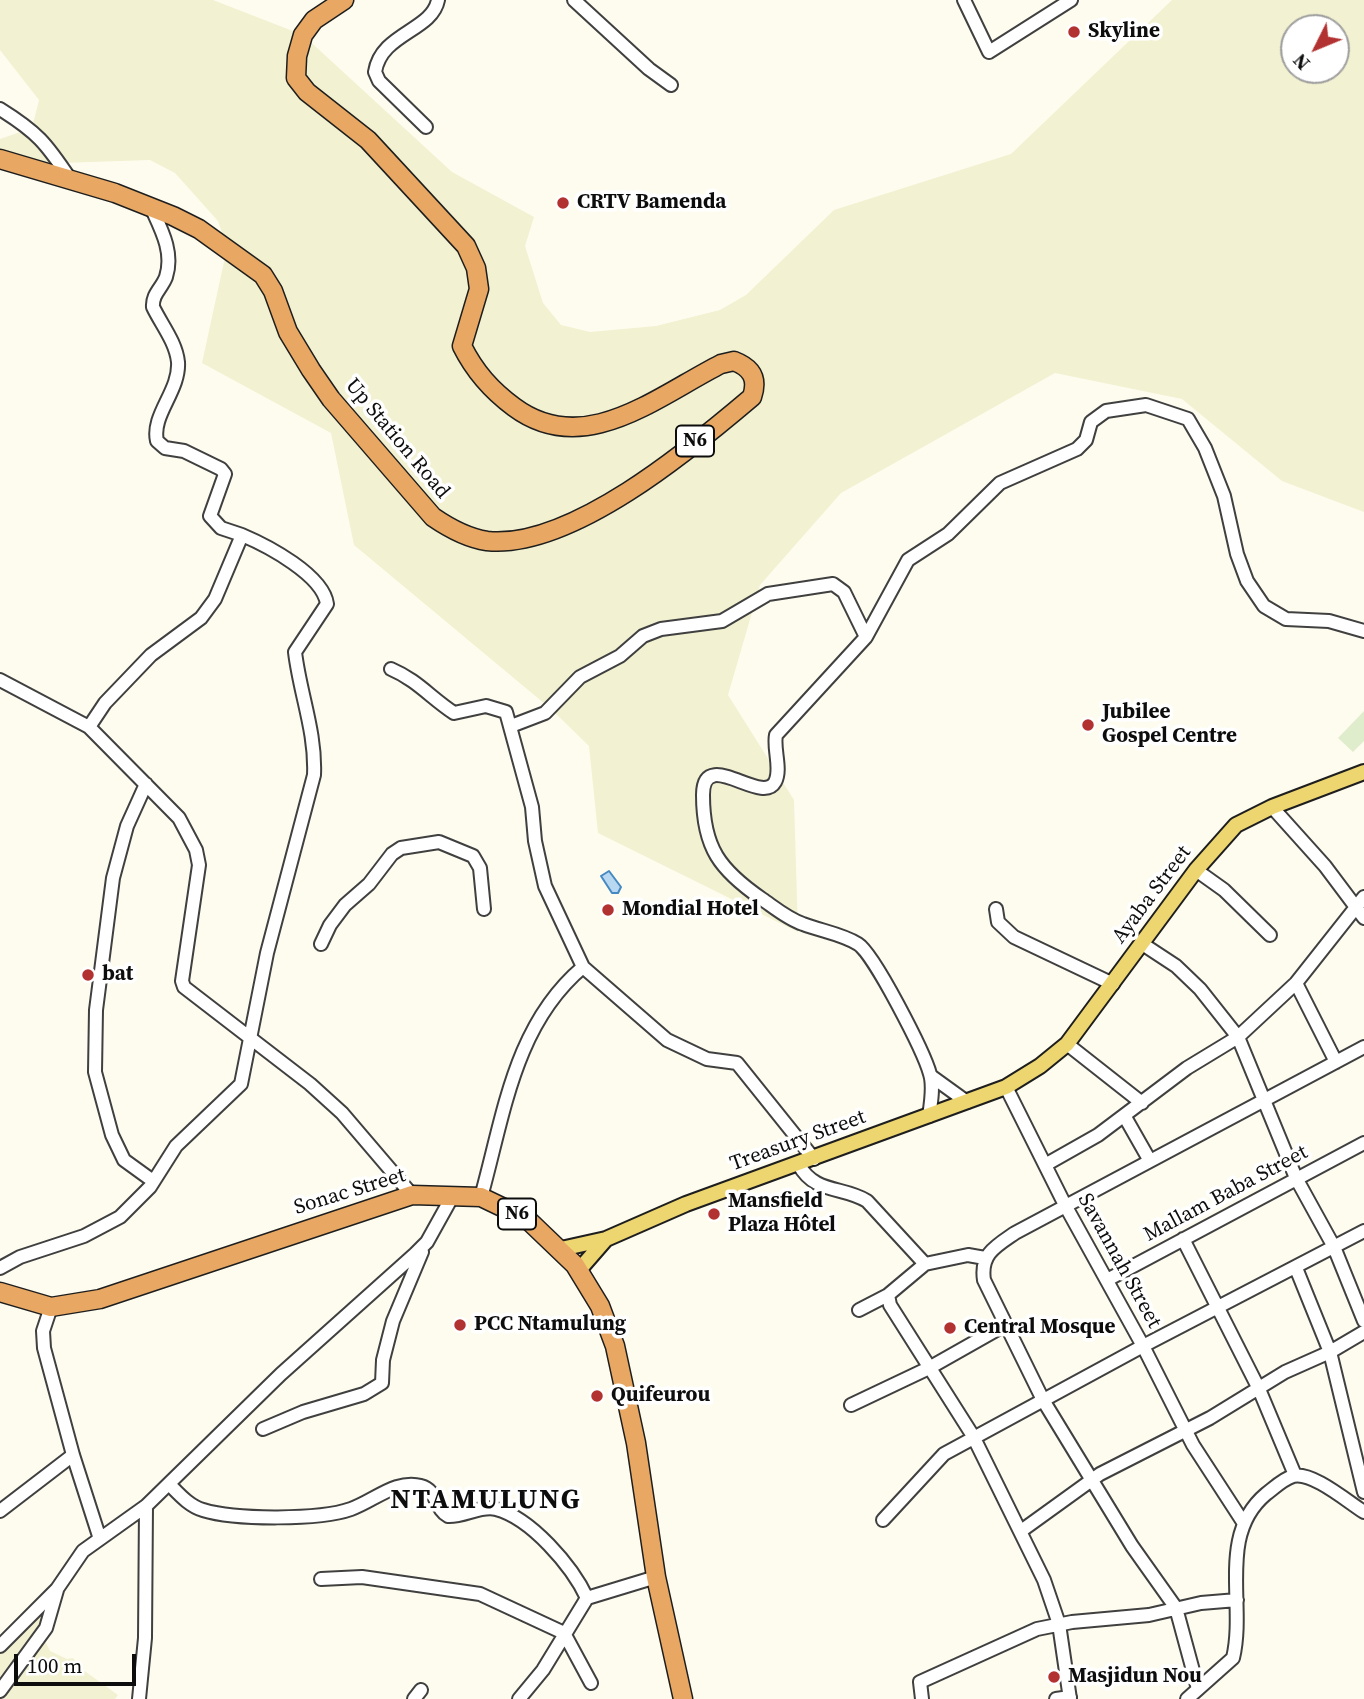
<!DOCTYPE html>
<html>
<head>
<meta charset="utf-8">
<style>
  body { margin:0 }
  #map { position:relative; width:1364px; height:1699px; overflow:hidden; background:#fefcef; font-family:"Source Serif 4",serif }
  canvas { display:block }
  .north { position:absolute; left:1280px; top:14px; width:70px; height:70px; box-sizing:border-box; background:#fff; border:2px solid #9e9e9e; border-radius:50%; rotate:227deg; font-size:19px; font-weight:700; line-height:28px; text-align:center; color:#0d0d0d }
  .north::after { content:''; display:block; margin:auto; width:24px; height:32px; background:#b23231; clip-path:polygon(50% 0,100% 100%,50% 72%,0 100%) }
  .scale { position:absolute; left:14px; top:1654px; width:122px; height:32px; box-sizing:border-box; border:4px solid #0d0d0d; border-top:0; padding-left:9px; font-size:21px; line-height:24px; white-space:nowrap; color:#0d0d0d; -webkit-text-stroke:5px #fff; paint-order:stroke }
</style>
</head>
<body>
<div id="map">
<canvas width="1364" height="1699"></canvas>
<div class="north">N</div>
<div class="scale">100 m</div>
</div>
<script>
const ctx = document.querySelector('canvas').getContext('2d');
ctx.lineJoin = 'round';
function fill(path, color) {
  ctx.fillStyle = color;
  ctx.fill(path, 'evenodd');
}
function strokePath(path, color, width, dash) {
  ctx.strokeStyle = color;
  ctx.lineWidth = width;
  ctx.lineCap = dash ? 'butt' : 'round';
  ctx.setLineDash(dash || []);
  ctx.stroke(path);
}
function drawText(font, color, halo, rows, align = 'center') {
  ctx.font = font + ' "Source Serif 4",serif';
  ctx.lineWidth = 7;
  ctx.setLineDash([]);
  ctx.textBaseline = 'middle';
  ctx.strokeStyle = halo;
  ctx.fillStyle = color;
  for (const [text, x, y, turn = 0] of rows) {
    ctx.save();
    ctx.translate(x, y);
    ctx.rotate((+turn || 0) * Math.PI / 180);
    ctx.textAlign = isNaN(turn) ? turn : align;
    if (halo) ctx.strokeText(text, 0, 0);
    ctx.fillText(text, 0, 0);
    ctx.restore();
  }
}
fill(new Path2D(`
  M0,0h213l90,35 149,137 82,45 -9,29 18,57 18,22 29,7 66,-6 64,-16 26,-15 88,-85 177,-56 161,-154h192v512l-82,-31 -100,-82 -127,-26 -214,120 -81,92 -32,110 66,105 4,132 -200,-99 -9,-87 -38,-37 -197,-164 -23,-112 -129,-70 25,-115 -9,-27 -43,-48 -25,-13 -150,5v-26l32,-11 7,-28 -39,-50zM1294,28h42v42h-42z
  M49,1605l-10,24 11,22 17,8 6,-1 6,9 39,28 -3,4h-115v-51z`), '#f2f1d1');
fill(new Path2D(`
  M1364,711v30l-11,11 -15,-14z`), '#e0edcc');
const water = new Path2D(`
  M609,871l12,16 -3,6h-6l-11,-17z`);
fill(water, '#b8d8f1');
strokePath(water, '#4589c2', 2);
const minor = new Path2D(`
  M574,0l75,69 22,16
  M964,0l25,52 82,-52
  M0,109c37,23 46,34 70,70
  M426,127l-47,-46 -4,-9c6,-39 57,-41 63,-72
  M151,207c10,22 23,45 15,70 -4,11 -14,17 -13,30 8,17 23,35 25,55 2,29 -27,53 -21,79l8,7 19,3 37,18 4,5 -15,42 11,12 21,7
  M391,669c26,11 40,29 63,44l32,-7 20,6 26,95 3,34 10,45 38,81 84,73 40,19 30,4 77,96
  M0,680l89,47 90,91 17,32 3,15 -17,116 2,6 126,97 32,29 70,82
  M511,726l34,-13 35,-36 40,-21 23,-20 18,-7 61,-8 46,-27 65,-10 11,8 22,45
  M146,784l-19,42 -14,52 -17,132 -1,62 17,63 12,25 29,21
  M1272,807l53,59 39,52
  M1196,870l28,20 46,45
  M996,909l2,13 16,15 99,47
  M1141,943l35,23 24,23 38,48 58,141 38,69 30,74
  M321,944l9,-19 15,-20 24,-21 23,-30 9,-6 38,-6 34,14 7,12 4,41
  M1296,983l40,79
  M1067,1044l75,59
  M931,1076l36,26
  M1006,1087l59,118 78,141 221,-115
  M929,1116c2,-13 5,-30 1,-42 -6,-22 -56,-120 -72,-130 -16,-10 -37,-13 -55,-20 -15,-5 -28,-16 -41,-25 -42,-29 -59,-51 -59,-104 0,-49 59,11 72,-13 7,-13 -2,-33 1,-47l90,-98 42,-77 40,-26 52,-51 77,-34 9,-9 5,-18 15,-11 40,-6 42,14 17,29 19,48 13,58 10,27 17,25 22,13 43,2 35,10
  M1125,1117l25,44
  M799,1165c16,29 44,21 68,36l58,63 43,-9 17,3
  M1045,1165l53,-30 89,-67 51,-31 58,-54 68,-86
  M481,1197c23,-82 33,-172 102,-230
  M1183,1239l76,150 36,86
  M925,1264l-37,31 2,10 83,131 71,144 15,44 11,75
  M0,1268l20,-11 64,-21 36,-19 30,-30 26,-41 65,-62 26,-131 47,-178c2,-43 -14,-81 -19,-123l32,-48c-4,-29 -59,-58 -85,-69l-27,64 -14,19 -50,37 -46,48 -16,24
  M1107,1280l257,-137
  M51,1307l-8,24 1,17 29,107 26,81
  M859,1310l29,-15
  M1364,1332l-34,20 34,140
  M851,1405l78,-37 76,-43
  M263,1429l40,-17 61,-18 18,-11 1,-23 10,-39 29,-69
  M169,1484c10,10 20,22 34,26 32,10 117,10 148,-1 23,-8 45,-30 70,-23 16,4 14,23 27,30 16,1 33,-11 48,-7 35,9 76,57 91,89l-44,72 -24,29
  M0,1511l73,-56
  M883,1520l61,-66 199,-108 50,99 50,77
  M1021,1531l79,-57 110,-56 75,-46 45,-20 -34,-84
  M321,1579l41,-2 118,17 84,39 27,50
  M587,1598l69,-21
  M0,1646l57,-57 26,-38 63,-45 135,-132 134,-120 12,-12 25,-45
  M1198,1689l-22,-81 -44,-62 -89,-146 -59,-120c-4,-26 12,-34 31,-47l349,-186
  M0,1691l46,-63 11,-38
  M139,1699l6,-61 1,-132
  M414,1699l7,-9
  M922,1699l-2,-17 117,-53 35,-7 77,-7 52,-12 36,-3
  M1056,1699l14,-2
  M1187,1699l46,-41c13,-54 -16,-123 33,-164 8,-6 17,-15 27,-18 19,-5 55,26 71,36`);
const major = new Path2D(`
  M561,1249l45,-10 80,-35 320,-117 34,-21 27,-22 129,-174 40,-45 36,-18 92,-35
  M579,1270l27,-31`);
const highway = new Path2D(`
  M0,159l115,34 58,23 26,13 64,46 10,16 15,41 23,38 20,29 102,118c16,11 34,21 54,24 83,9 205,-93 265,-144 6,-18 0,-29 -18,-36l-13,3c-65,33 -137,95 -207,43 -23,-17 -39,-35 -52,-61l17,-57 -3,-21 -10,-22 -98,-106 -61,-48 -11,-14 1,-22 6,-21 11,-15 30,-20
  M0,1292l51,15 49,-8 312,-104 69,2 46,22 48,46 25,41 15,40 21,97 20,134 27,122`);
strokePath(minor, '#404040', 16);
strokePath(major, '#1e1e1e', 18);
strokePath(highway, '#1e1e1e', 21);
strokePath(minor, '#fff', 12);
strokePath(major, '#edd670', 14);
strokePath(highway, '#e8a863', 18);
for (const [x, y, r, color] of [
  [1074,32,7,"#b23231"],
  [563,203,7,"#b23231"],
  [1088,725,7,"#b23231"],
  [608,910,7,"#b23231"],
  [88,975,7,"#b23231"],
  [714,1214,7,"#b23231"],
  [460,1325,7,"#b23231"],
  [950,1328,7,"#b23231"],
  [597,1396,7,"#b23231"],
  [1054,1677,7,"#b23231"]
]) {
  const dot = new Path2D();
  dot.arc(x, y, r, 0, 2 * Math.PI);
  ctx.fillStyle = color;
  ctx.fill(dot);
  strokePath(dot, '#fff', 2.5);
}
for (const [x, y, w] of [
  [695,441,38],
  [517,1214,38]
]) {
  const box = new Path2D();
  box.roundRect(x - w / 2, y - 15.5, w, 31, 5);
  ctx.fillStyle = '#fff';
  ctx.fill(box);
  strokePath(box, '#0d0d0d', 2);
}
drawText('bold 19px', '#0d0d0d', null, [
  ["N6",695,441],
  ["N6",517,1214]
]);
drawText('bold 21px', '#0d0d0d', '#fff', [
  ["Skyline",1088,32],
  ["CRTV Bamenda",577,203],
  ["Jubilee",1102,713],
  ["Gospel Centre",1102,737],
  ["Mondial Hotel",622,910],
  ["bat",102,975],
  ["Mansfield",728,1202],
  ["Plaza Hôtel",728,1226],
  ["PCC Ntamulung",474,1325],
  ["Central Mosque",964,1328],
  ["Quifeurou",611,1396],
  ["Masjidun Nou",1068,1677]
], 'left');
drawText('21px', '#0d0d0d', '#fff', [
  ["Up Station Road",397,439,50],
  ["Ayaba Street",1152,895,-53],
  ["Treasury Street",798,1141,-20],
  ["Sonac Street",350,1192,-17],
  ["Mallam Baba Street",1226,1194,-28],
  ["Savannah Street",1119,1261,61]
]);
ctx.letterSpacing = '2px';
drawText('bold 28px', '#0d0d0d', '#fff', [
  ["NTAMULUNG",486,1501]
]);
ctx.letterSpacing = '0px';
</script>
</body>
</html>
